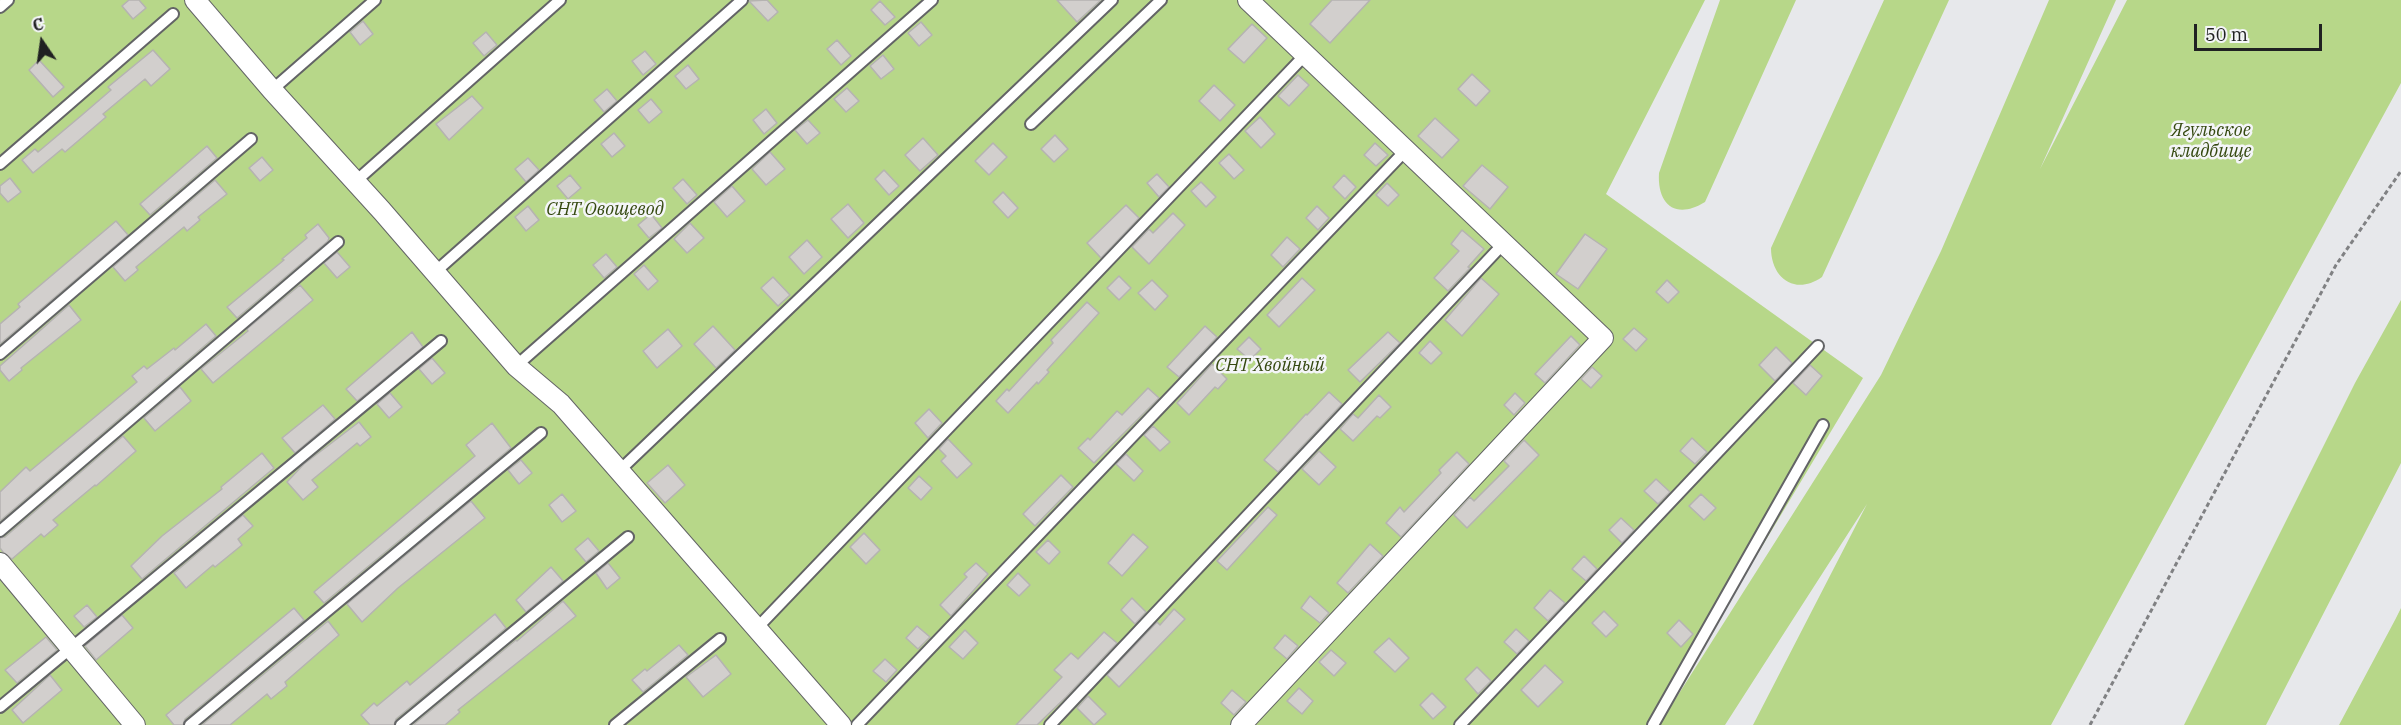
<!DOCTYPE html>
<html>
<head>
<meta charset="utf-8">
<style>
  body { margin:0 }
  #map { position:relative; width:2401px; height:725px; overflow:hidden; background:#e7e8eb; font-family:"IBM Plex Serif",serif }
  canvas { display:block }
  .north { position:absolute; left:12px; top:12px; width:60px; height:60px; -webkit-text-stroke:4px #f4f5f8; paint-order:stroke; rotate:347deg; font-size:16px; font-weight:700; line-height:24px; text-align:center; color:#202122 }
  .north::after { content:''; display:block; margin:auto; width:21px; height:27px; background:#202122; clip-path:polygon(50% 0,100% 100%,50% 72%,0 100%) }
  .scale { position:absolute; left:2194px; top:24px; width:128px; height:27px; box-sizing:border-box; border:3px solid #202122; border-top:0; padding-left:8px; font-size:18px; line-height:21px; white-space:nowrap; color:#202122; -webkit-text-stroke:4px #f4f5f8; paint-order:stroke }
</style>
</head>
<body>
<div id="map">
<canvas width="2401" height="725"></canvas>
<div class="north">С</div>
<div class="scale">50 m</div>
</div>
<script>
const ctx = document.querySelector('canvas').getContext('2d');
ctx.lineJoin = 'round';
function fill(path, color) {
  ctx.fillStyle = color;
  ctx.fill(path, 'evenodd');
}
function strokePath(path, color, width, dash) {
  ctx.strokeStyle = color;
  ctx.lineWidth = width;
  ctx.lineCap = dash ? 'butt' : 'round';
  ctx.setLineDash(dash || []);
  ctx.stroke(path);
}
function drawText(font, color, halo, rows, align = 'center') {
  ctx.font = font + ' "IBM Plex Serif",serif';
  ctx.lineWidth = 5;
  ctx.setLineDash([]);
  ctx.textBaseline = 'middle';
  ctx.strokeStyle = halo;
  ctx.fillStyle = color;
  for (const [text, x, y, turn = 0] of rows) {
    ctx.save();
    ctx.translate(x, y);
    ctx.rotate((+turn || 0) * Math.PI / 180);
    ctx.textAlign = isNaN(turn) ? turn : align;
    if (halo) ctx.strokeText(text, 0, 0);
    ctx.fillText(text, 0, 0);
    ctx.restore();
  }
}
fill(new Path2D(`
  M0,0h1705l-99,194 257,184 -208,347h-1655z
  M1720,0h76l-91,202c-29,18 -48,3 -46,-29z
  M1884,0h65l-127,277c-27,19 -51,1 -51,-29z
  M2049,0h67l-76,169 87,-169h274v83l-350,642h-298l114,-221 -142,221h-66l222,-350 60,-124z
  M2401,300v163l-135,262h-82l171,-342z
  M2401,608v117h-62l56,-105z`), '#b7d789');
const building = new Path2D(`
  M129,0h10l7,8 -13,11 -11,-13z
  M767,0l11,12 -10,9 -19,-20z
  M1057,0h44l-24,22z
  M1332,0h38l-40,43 -20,-19z
  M880,1l15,16 -10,8 -14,-15z
  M363,21l10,13 -13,11 -10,-13z
  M921,22l11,13 -13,11 -11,-13z
  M1252,24l15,14 -23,25 -16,-14z
  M486,32l11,13 -13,11 -11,-13z
  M837,40l14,16 -10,9 -14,-16z
  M153,50l17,19 -19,17 -6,-7 -42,35 3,3 -28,24 -13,11 -3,-3 -29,24 -11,-13 13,-11 3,3 44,-37 29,-25 -3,-3z
  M645,51l11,13 -13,11 -11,-14z
  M883,55l11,14 -13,10 -11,-13z
  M39,60l25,27 -11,10 -24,-27z
  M688,65l11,14 -13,10 -11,-13z
  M1472,74l18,17 -14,15 -18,-17z
  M1298,75l11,10 -20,21 -11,-10z
  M1214,85l21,20 -15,16 -21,-20z
  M847,88l12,13 -13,11 -12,-13z
  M607,89l10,12 -13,11 -10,-12z
  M472,96l11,12 -34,32 -13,-16z
  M651,99l11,13 -13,11 -11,-13z
  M766,109l11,14 -13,11 -11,-14z
  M1260,117l15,17 -14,14 -16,-17z
  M1435,118l24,22 -17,18 -24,-22z
  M808,120l12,13 -13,11 -12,-14z
  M614,133l11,13 -13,11 -11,-13z
  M1055,135l13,14 -14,13 -13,-13z
  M923,138l15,17 -18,16 -15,-16z
  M993,143l14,14 -18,18 -14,-14z
  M1375,143l13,12 -12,11 -12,-11z
  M207,146l10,12 -67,57 -10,-11z
  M770,152l15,17 -19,16 -14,-16z
  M1229,154l15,16 -10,9 -15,-16z
  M262,157l11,13 -13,11 -11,-13z
  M528,158l11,12 -13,12 -11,-13z
  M1482,165l26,22 -18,22 -27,-23z
  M884,170l15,16 -10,9 -14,-16z
  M1157,174l12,13 -10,10 -12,-14z
  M570,175l11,13 -13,11 -11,-13z
  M1344,175l12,12 -11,12 -12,-12z
  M10,178l11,14 -13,10 -8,-9v-7z
  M683,179l14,16 -10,9 -14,-16z
  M215,180l12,14 -29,23 2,3 -13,11 -3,-4 -48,40 2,3 -13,11 -12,-14z
  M1201,182l15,15 -10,10 -15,-16z
  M1387,183l12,12 -11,11 -12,-11z
  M732,186l13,15 -18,16 -13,-15z
  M1003,192l15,16 -10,10 -15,-16z
  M848,204l16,19 -16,15 -17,-19z
  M1126,205l13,13 -38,40 -14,-15z
  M528,206l11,14 -13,11 -11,-14z
  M1317,206l12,12 -11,12 -12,-12z
  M1173,213l12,12 -36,39 -17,-17 17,-18 4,4z
  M651,214l11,14 -13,10 -11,-13z
  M116,221l12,14 -128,109v-20l20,-17 -2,-3z
  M690,223l14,15 -17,15 -13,-14z
  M318,224l11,14 -1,3 -91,77 -10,-11 57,-47 -2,-1 25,-21 -2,-3z
  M1462,230l22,19 -16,18 2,1 -22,23 -14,-13 25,-27 -8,-7z
  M1585,234l22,15 -29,40 -22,-15z
  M1287,237l13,12 -17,18 -12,-12z
  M807,240l15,17 -18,17 -15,-17z
  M337,252l13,15 -13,11 -13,-15z
  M606,254l11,13 -13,11 -11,-13z
  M644,265l14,16 -10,9 -14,-16z
  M1119,276l12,12 -12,12 -12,-12z
  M773,277l17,18 -12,11 -17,-18z
  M1302,278l13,12 -36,37 -12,-12z
  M1481,278l18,16 -37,42 -17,-16z
  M1152,280l16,16 -13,14 -17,-17z
  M1667,280l12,12 -11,11 -12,-11z
  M300,285l13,15 -100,83 -12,-14 47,-38 -1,-2z
  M1087,302l12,11 -52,57 2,2 -11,12 -1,-2 -29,31 -12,-12 11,-12 2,2 44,-48 -2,-3z
  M69,305l12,15 -60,48 1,2 -13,11 -9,-11v-4z
  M206,324l10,12 -216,185v-29l26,-25 4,4 107,-89 -5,-6 12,-10 3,3 27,-21 1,2z
  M713,326l22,24 -19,18 -22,-24z
  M1205,326l12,11 -38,40 -12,-10z
  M1634,328l13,11 -11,12 -13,-12z
  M668,329l14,17 -25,22 -14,-17z
  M412,332l11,15 -66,54 -11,-12z
  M1388,332l12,11 -40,39 -12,-12z
  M1571,336l9,9 -35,38 -10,-9z
  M1249,337l12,12 -11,11 -13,-11z
  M1430,341l12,12 -11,11 -12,-11z
  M1776,347l16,16 -17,18 -16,-16z
  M432,358l13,15 -13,11 -13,-15z
  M1212,364l15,15 -9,10 -3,-2 -26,28 -12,-12z
  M1810,365l12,11 -16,19 -13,-12z
  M1592,367l10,9 -11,12 -10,-9z
  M180,387l11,14 -36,30 -11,-13z
  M1148,388l11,10 -65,65 -16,-15 10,-10 2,2 27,-29 5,4z
  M1329,392l13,12 -64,68 -14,-12 42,-46 1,1z
  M390,393l12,14 -13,11 -12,-14z
  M1515,393l10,10 -11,12 -10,-10z
  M1379,395l12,12 -11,11 -3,-2 -24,25 -13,-12 13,-15 5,4z
  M323,405l12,14 -40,34 -13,-15z
  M929,409l13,14 -14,15 -13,-15z
  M359,422l12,15 -11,9 -3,-3 -45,37 6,7 -15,13 -16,-18 17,-18z
  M492,423l19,25 -187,155 -10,-11 161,-136 -9,-11z
  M1153,426l17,16 -10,9 -16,-16z
  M123,436l13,15 -40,35 -1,-1 -42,35 5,5 -14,12 -3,-3 -29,25 -9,-7 -3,-4v-10l5,-1z
  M1692,438l15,14 -12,12 -15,-13z
  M948,439l24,25 -15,14 -16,-17 5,-5 -7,-7z
  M1524,440l15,15 -72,73 -13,-13 16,-18 4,4 35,-35 -5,-5z
  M1319,451l17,16 -17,18 -17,-16z
  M1457,452l12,12 -68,73 -15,-14 14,-16 4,5 37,-39 -2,-3z
  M262,453l12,15 -132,111 -11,-13 31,-30 60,-47 -1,-2z
  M1126,454l17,17 -9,10 -18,-17z
  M521,460l11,13 -13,11 -11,-14z
  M668,465l17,20 -20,18 -18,-20z
  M1061,475l12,12 -38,39 -12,-12z
  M919,476l13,12 -11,12 -13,-12z
  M1656,479l14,13 -12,12 -14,-13z
  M562,494l14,17 -14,11 -13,-17z
  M1701,494l15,14 -12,12 -15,-14z
  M471,501l14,17 -87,70 -36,34 -15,-18z
  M1268,507l9,8 -50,55 -10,-9z
  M243,515l10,11 -15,13 4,6 -27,22 -2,-2 -27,23 -12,-15z
  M1621,518l13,12 -12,13 -13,-13z
  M864,533l16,17 -14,14 -16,-17z
  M1133,534l15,13 -26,29 -14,-13z
  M588,538l11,13 -13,11 -11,-13z
  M1048,540l12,12 -11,12 -13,-12z
  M1370,544l13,12 -35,37 -11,-10z
  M1584,556l13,13 -11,12 -14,-12z
  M608,563l12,15 -13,11 -11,-16z
  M976,563l12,11 -37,42 -11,-11 27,-28 -3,-3z
  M551,567l12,14 -37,31 -10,-12z
  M1018,573l12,12 -11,11 -12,-11z
  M1550,590l15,13 -17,18 -14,-13z
  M1310,596l19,17 -9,10 -19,-15z
  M1132,598l14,14 -11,12 -14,-14z
  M563,601l13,15 -118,94 2,2 -15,13h-32l103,-85 1,1z
  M87,605l10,12 -13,10 -10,-11z
  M294,608l10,12 -119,99 -2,6h-9l-8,-10z
  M1174,609l11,10 -66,68 -12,-12 50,-53 3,3z
  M1604,611l14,14 -12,12 -14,-14z
  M495,614l11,14 -110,91 -2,6h-24l-9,-10 13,-12 3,3 30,-25 3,4z
  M122,615l11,13 -37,32 -11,-14z
  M1679,620l14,14 -12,13 -14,-14z
  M328,621l11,14 -54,47 2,4 -16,13 -4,-5 -37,31h-28z
  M917,626l13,11 -12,12 -12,-11z
  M1516,629l13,12 -12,13 -13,-12z
  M965,630l13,13 -15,16 -14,-12z
  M1104,632l13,11 -51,54 -29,28h-21l46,-48 -8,-7 17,-17 7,6z
  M1285,635l13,11 -11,13 -13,-11z
  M46,637l11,13 -40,33 -12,-13z
  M1389,638l20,20 -14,14 -21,-20z
  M679,645l9,10 -45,37 -11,-12 13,-11 2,2z
  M1331,650l15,13 -12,13 -15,-14z
  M716,655l15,19 -28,23 -17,-20z
  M885,659l12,11 -11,12 -13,-11z
  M1545,665l18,17 -25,25 -17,-17z
  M1477,667l14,14 -13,13 -13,-15z
  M50,675l12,15 -39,33 -11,-13z
  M1299,688l14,13 -11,13 -15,-13z
  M1232,690l14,12 -12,13 -13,-12z
  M1432,693l14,14 -13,12 -13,-14z
  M1088,696l18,18 -12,11 -17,-17z`);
fill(building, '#d2cfcd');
strokePath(building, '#b5b3b1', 1.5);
const service = new Path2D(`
  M0,7l8,-7
  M272,90l103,-90
  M1031,124l130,-124
  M0,164l173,-150
  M356,181l204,-181
  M434,273l308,-273
  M0,354l251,-215
  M516,366l416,-366
  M619,471l493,-471
  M0,531l338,-289
  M758,627l548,-573
  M0,707l441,-366
  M190,725l351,-292
  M401,725l227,-188
  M615,725l105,-86
  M857,725l549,-575
  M1050,725l455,-483
  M1460,725l358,-379
  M1653,725l170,-300`);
const minor = new Path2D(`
  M195,0l77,90 110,121 134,155 45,38 280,321
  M0,563l135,162
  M1241,725l362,-387 -355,-338`);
strokePath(service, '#636466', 14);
strokePath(minor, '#636466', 22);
strokePath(new Path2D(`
  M2090,725l246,-460 65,-94`), '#808183', 3, [4.5, 3]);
strokePath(service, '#fff', 10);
strokePath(minor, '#fff', 20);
drawText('italic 18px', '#354910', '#f4f5f8', [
  ["Ягульское",2211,131],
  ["кладбище",2211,152],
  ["СНТ Овощевод",605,210],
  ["СНТ Хвойный",1270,366]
]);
</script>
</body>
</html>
